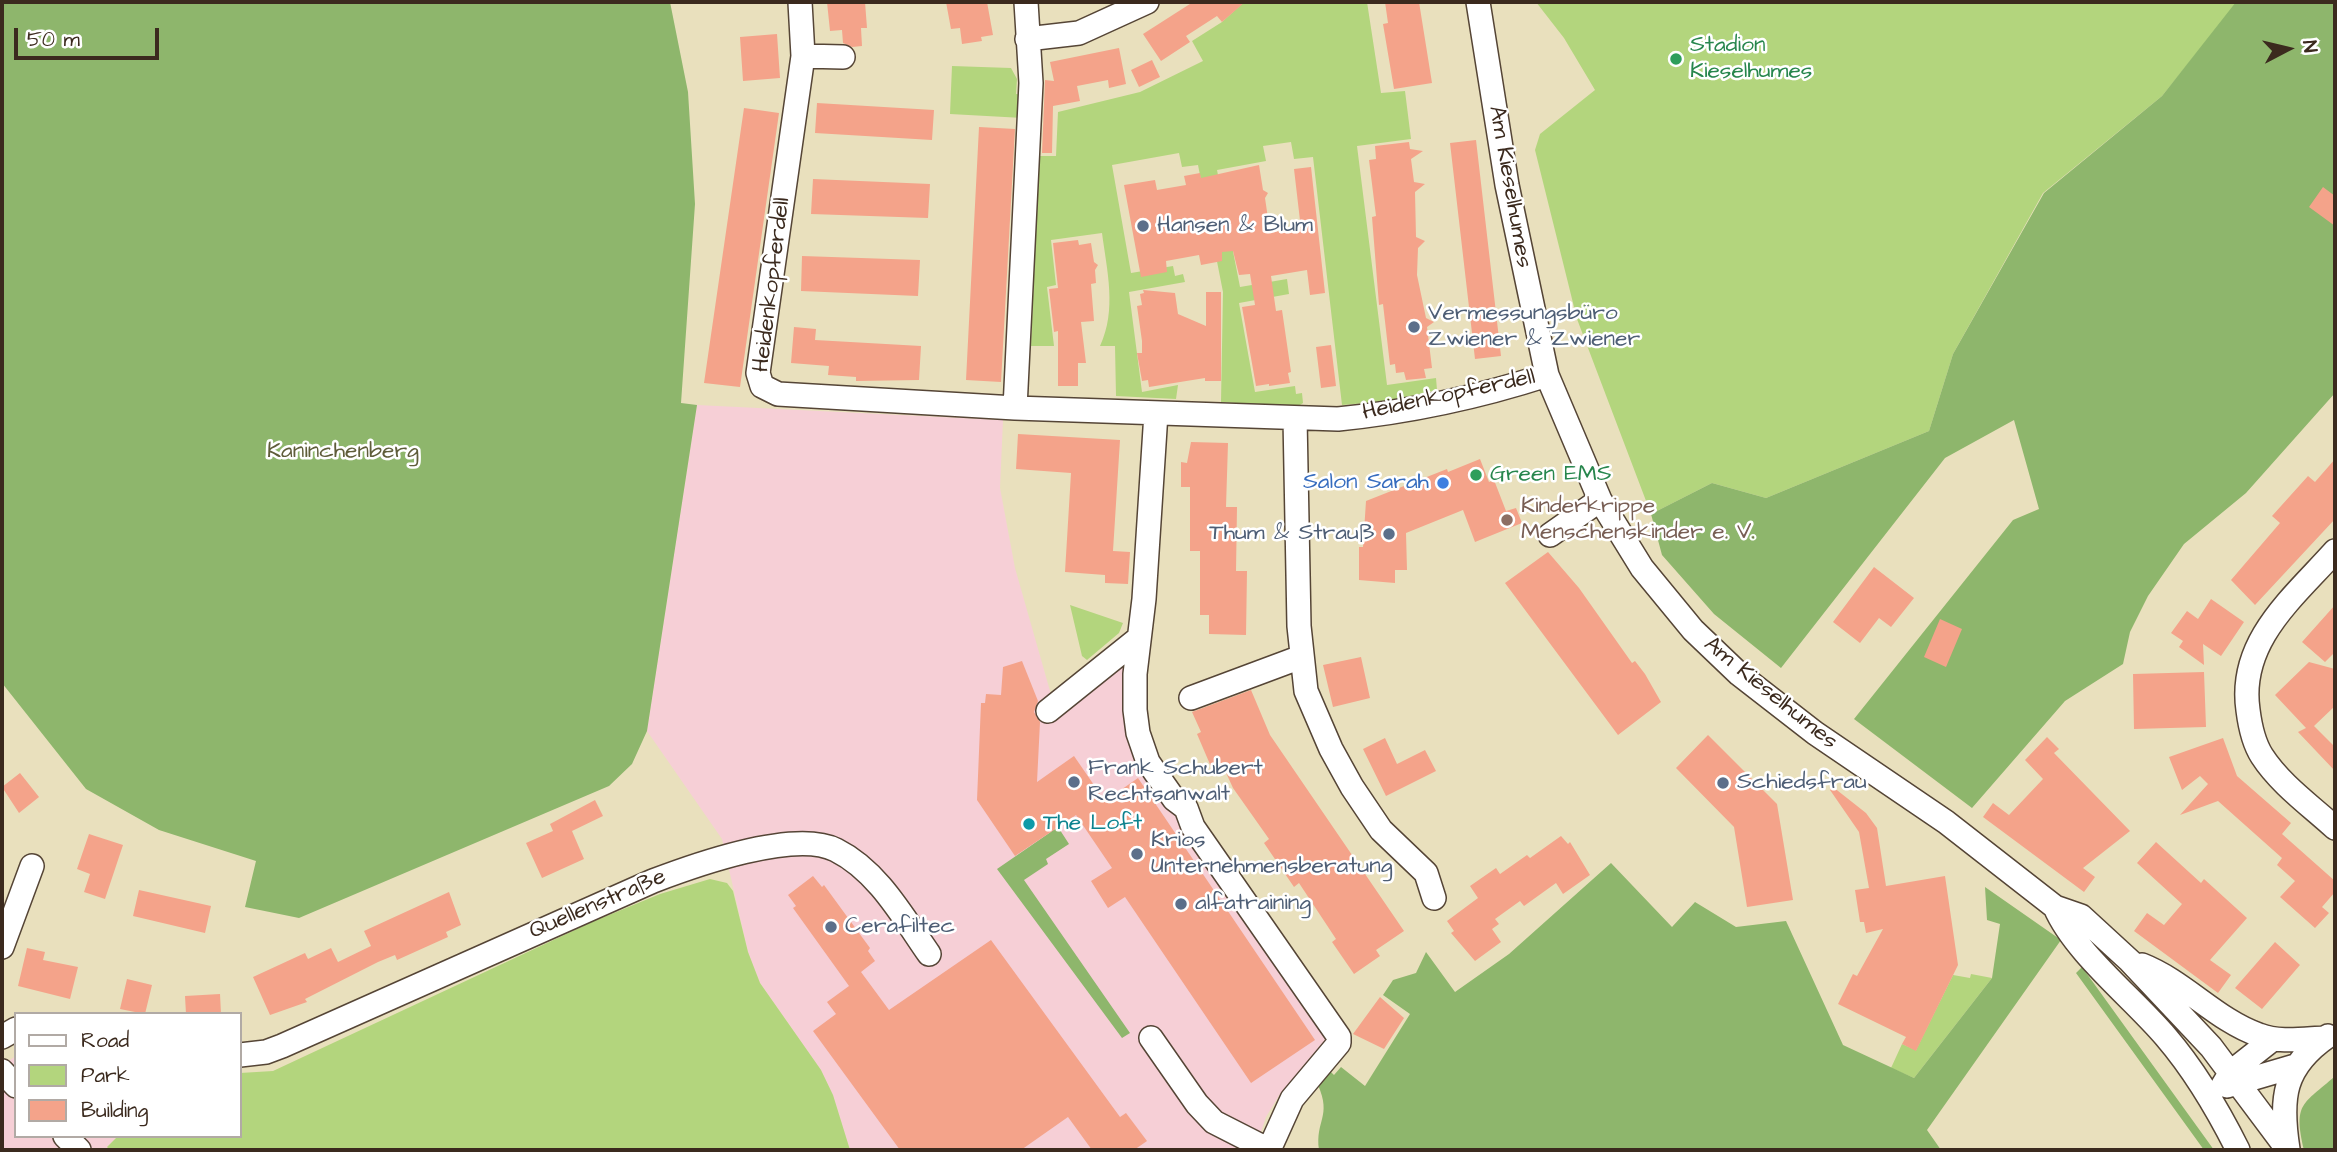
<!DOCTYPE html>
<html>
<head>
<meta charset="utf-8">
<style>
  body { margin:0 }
  #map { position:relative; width:2337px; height:1152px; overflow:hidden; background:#e9e0bd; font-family:"Architects Daughter",sans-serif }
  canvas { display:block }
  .frame { position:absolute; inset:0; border:4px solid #3b2a1e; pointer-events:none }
  .legend { position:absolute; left:14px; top:1012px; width:228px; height:126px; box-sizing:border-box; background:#fff; border:2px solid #b1aaa5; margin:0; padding:9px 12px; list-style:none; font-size:21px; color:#3b2a1e }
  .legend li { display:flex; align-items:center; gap:14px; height:35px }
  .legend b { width:35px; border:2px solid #b1aaa5 }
  .north { position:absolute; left:2253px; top:14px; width:70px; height:70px; -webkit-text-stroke:5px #fff; paint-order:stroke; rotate:83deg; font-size:19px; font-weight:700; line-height:28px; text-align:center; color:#3b2a1e }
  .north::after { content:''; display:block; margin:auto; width:24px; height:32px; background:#3b2a1e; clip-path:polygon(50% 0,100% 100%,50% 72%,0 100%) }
  .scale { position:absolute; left:14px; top:28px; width:145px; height:32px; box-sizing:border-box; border:4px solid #3b2a1e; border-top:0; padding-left:9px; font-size:21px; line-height:24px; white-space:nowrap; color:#3b2a1e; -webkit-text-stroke:5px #fff; paint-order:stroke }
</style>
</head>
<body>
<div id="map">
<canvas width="2337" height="1152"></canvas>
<div class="frame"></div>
<ul class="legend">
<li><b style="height:9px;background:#fff"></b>Road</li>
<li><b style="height:19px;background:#b3d57d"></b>Park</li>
<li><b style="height:19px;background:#f4a38a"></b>Building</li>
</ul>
<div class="north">N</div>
<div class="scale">50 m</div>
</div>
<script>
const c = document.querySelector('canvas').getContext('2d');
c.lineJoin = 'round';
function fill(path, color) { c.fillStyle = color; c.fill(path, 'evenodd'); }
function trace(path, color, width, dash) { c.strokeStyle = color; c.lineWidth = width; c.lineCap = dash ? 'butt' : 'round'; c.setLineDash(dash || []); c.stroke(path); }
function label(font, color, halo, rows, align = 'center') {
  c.font = font + ' "Architects Daughter",sans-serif'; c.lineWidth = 5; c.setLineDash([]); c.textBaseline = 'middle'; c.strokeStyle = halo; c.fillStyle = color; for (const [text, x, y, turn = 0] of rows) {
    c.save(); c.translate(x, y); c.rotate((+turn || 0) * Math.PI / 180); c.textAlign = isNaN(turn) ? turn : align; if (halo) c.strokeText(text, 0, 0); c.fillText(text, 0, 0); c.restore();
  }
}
fill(new Path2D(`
  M697,405L1003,420L1000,488L1015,568L1056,712L1128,661L1133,745L1188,833L1326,1039L1280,1094L1266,1117L1255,1150H850L833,1095L821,1070L760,983L748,952L722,839L647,731Z
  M16,1056V1136H118L107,1147L110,1150H2V1065Z`), '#f6cfd6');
fill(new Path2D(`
  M1244,2H1367L1381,93L1405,91L1411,139L1357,146L1387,385L1436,378L1437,390L1389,401L1342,405L1313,157L1294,159L1291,142L1263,146L1266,161L1217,170L1240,287L1287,279L1289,294L1239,303L1255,392L1295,386L1296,394L1302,393L1303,403L1297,407L1221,402L1223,292L1198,165L1182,167L1179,153L1112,165L1131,273L1173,266L1175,276L1183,274L1185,282L1129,292L1142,392L1178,385L1176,399L1116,396L1115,346H1100C1117,310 1107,271 1102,233L1051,240L1056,285L1047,287L1054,346H1031L1039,156H1056L1058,112L1140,92L1203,61L1192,41L1222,22Z
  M1536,2H2236L2237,3L2162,96L2043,193L1953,354L1929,431L1766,498L1712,483L1651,514L1577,319L1535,150L1540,134L1595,90L1564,38Z
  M952,66L1011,68L1017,79L1016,94L1025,95L1023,118L950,114Z
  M1070,605L1123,623L1119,633L1087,660L1082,656Z
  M710,879L727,883L733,891L748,952L760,983L821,1070L833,1095L850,1150H110L107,1147L118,1136H240V1073L273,1071L592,922L660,894Z
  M1971,974L1992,978L1914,1078L1891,1068L1902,1044L1916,1050L1953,975L1970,978Z`), '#b3d57d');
fill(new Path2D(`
  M2,2H670L688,92L695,204L681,403L697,405L647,731L632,764L609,786L299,918L245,907L256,861L159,830L86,789L2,683Z
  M2236,2H2335V393L2246,493L2184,544L2148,596L2130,632L2123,664L2065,701L1972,808L1854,719L2013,520L2039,509L2014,420L1945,458L1781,668L1714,614L1662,555L1651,514L1712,483L1766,498L1929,431L1953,354L2044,193L2162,96Z
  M1058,827L1069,844L1046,859L1048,864L1024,880L1130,1033L1122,1038L997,869Z
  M1611,863L1672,927L1695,902L1736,927L1786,921L1843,1045L1914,1078L1992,978L2000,924L1987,920L1985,887L2061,940L1927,1130L1941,1150H1319C1315,1120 1332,1117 1318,1085L1329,1070L1334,1075L1341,1067L1365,1086L1410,1014L1383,995L1393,980L1416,973L1426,952L1455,992L1509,954Z
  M2082,967L2214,1150H2204L2076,973Z
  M2335,1076V1150H2304C2293,1102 2303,1105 2335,1076Z`), '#8eb66c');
fill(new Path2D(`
  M827,2H865L867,28H861L862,46L852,47L843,43L842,30L830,31Z
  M946,2H987L993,35L981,37L982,41L962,44L960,28L951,29Z
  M1193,2H1245L1222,22L1217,16L1186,36L1190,42L1161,61L1143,34Z
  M1385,2H1419L1432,83L1394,89L1383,24L1388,23Z
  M777,34L780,78L743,81L740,37Z
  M1119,48L1126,84L1109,88L1108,80L1077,86L1080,101L1053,106L1052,153H1042L1045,80L1054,81L1050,62Z
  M1152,60L1160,77L1139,87L1131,70Z
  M817,103L934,110L932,140L815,133Z
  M744,108L779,113L740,387L704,383Z
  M979,127L1015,129L1001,382L966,380Z
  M1476,140L1501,356L1475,359L1450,143Z
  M1409,142L1410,149L1423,151L1411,159L1414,182L1425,184L1415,192L1416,237L1425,241L1418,248L1417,275L1426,318L1434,322L1427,327L1432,368L1424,369L1426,378L1406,380L1404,372L1396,373L1395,364L1390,365L1383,304L1379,305L1372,217L1376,216L1369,160L1376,159L1375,146Z
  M1259,165L1263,190L1268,193L1265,198L1270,232L1301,229L1294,169L1311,167L1325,293L1310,295L1307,270L1271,276L1276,311L1282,310L1291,372L1288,373L1290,383L1269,386V384L1256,386L1242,307L1255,305L1250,274L1239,275L1233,251L1222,252V261L1201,265L1199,255L1166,261L1167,272L1141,277L1124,185L1155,180L1157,190L1186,185L1184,176L1200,173L1201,178Z
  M813,179L930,184L928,218L811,214Z
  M2323,187L2335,196V226L2309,207Z
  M1078,240L1079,245L1091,243L1094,262L1098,265L1095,270L1096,283L1091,284L1094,321L1081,322L1086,363H1078V386H1058V331L1054,332L1049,289L1058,288L1053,243Z
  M802,256L920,260L918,296L801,291Z
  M1143,290L1175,293L1178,314L1206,326V292H1221V381H1205V378L1149,387L1148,380L1142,381L1137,353H1142V341L1137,306L1142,305L1140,294L1144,293Z
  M794,327L816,329L815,340L921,346L919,380L856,381V377L828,375L829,366L791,363Z
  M1331,345L1336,386L1321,388L1316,347Z
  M1018,434L1120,440L1113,551L1130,552L1128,584L1105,583V575L1065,572L1071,473L1016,469Z
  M1191,442L1228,443L1226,507H1237L1236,571H1247L1246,635L1209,634V615H1200V551H1190V487H1181V462L1187,463Z
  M1480,459L1489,482L1494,480L1506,511L1516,508L1522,523L1475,542L1463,510L1406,533L1407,570H1395V583L1359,580V547H1363L1366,501L1447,469L1448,472Z
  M2335,459V519L2255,605L2231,580L2280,523L2272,516L2308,476L2315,482Z
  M1548,552L1579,588L1632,663L1635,661L1645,674L1661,702L1618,735L1505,583Z
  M1874,567L1914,598L1891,627L1879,618L1860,643L1833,622Z
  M2211,599L2244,622L2221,656L2203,644L2204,665L2179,647L2183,641L2171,633L2187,611L2198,619Z
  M2335,605V652L2325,662L2302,642Z
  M1940,619L1962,629L1946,667L1924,657Z
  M1361,657L1370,698L1333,707L1323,665Z
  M1022,661L1038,701L1034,712L1040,722L1037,782L1074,756L1105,801L1138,778L1315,1040L1251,1083L1125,897L1108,908L1091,881L1112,868L1076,815L1015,856L977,800L981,703H985L986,694L1001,695L1003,667Z
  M2309,662L2335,669V706L2314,726L2335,747V771L2298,732L2306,728L2275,695Z
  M2204,672L2206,727L2134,729L2133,674Z
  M1251,690L1270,735L1404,931L1376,950L1380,956L1354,974L1332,942L1336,939L1299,883L1294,887L1264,843L1269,839L1233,788L1222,764L1212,769L1197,734L1201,732L1192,712Z
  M1708,735L1777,804L1793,900L1747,907L1734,827L1676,768Z
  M2047,737L2059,749L2054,753L2130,831L2083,868L2095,877L2084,892L1983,817L1993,803L2009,815L2043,779L2025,760Z
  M1385,738L1397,764L1425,750L1436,771L1386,796L1363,749Z
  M2223,738L2237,776L2291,823L2282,834L2335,881V892L2322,907L2329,913L2315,928L2280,897L2295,881L2277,865L2282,858L2218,801L2180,815L2208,784L2200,776L2182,790L2169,757Z
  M20,773L39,797L19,813L2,787Z
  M1833,787L1866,813L1877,828L1886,886L1945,876L1958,965L1916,1051L1902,1044L1906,1037L1838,1004L1853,974L1857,976L1883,929L1866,933L1864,922H1860L1855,890L1869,888L1859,832L1830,790Z
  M595,800L603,816L572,831L584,859L542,878L526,843L553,831L550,824Z
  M89,834L123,845L105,899L84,892L90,874L77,869Z
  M1561,836L1568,844L1570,842L1590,875L1563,894L1556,883L1524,906L1520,901L1495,919L1499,924L1492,929L1501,942L1475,961L1451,933L1454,931L1447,921L1478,898L1470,886L1496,868L1500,874L1527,855L1530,858Z
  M2156,842L2201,883L2204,879L2247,918L2210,960L2231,975L2218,993L2134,931L2147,913L2164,925L2182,904L2137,863Z
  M813,876L822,887L824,885L870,948L868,951L875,961L861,972L889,1010L991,940L1120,1117L1126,1113L1147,1141L1134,1150H1092L1068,1117L1021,1150H900L813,1031L836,1014L827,1002L849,986L793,908L796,906L788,895Z
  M139,890L211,906L205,933L133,916Z
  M449,892L461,925L446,932L448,937L397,960L395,955L378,962L305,999L307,1002L270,1015L253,977L305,953L308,959L331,948L338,962L371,946L364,931Z
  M2275,942L2300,965L2262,1009L2235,988Z
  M27,948L45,952L43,960L78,967L70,999L18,986Z
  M127,979L152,985L145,1014L120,1009Z
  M220,994L221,1014H186L185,996Z
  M1380,997L1404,1018L1384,1049L1353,1034Z`), '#f4a38a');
const minor = new Path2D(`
  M800,2L803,56L758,373L762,386L778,394L1015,408L1338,419C1409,412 1479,397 1547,375
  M1478,2L1507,185L1547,375L1600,500L1642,568L1693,630L1739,674L1815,733L1946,822L2055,907L2081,916L2130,961L2211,1047L2288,1150
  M1027,39L1079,33L1147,2
  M803,56L843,57
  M1015,408L1031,83L1026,2
  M1156,413L1144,599L1135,674V710L1138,733L1148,762L1174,799L1186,808L1193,827L1339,1037V1043L1292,1099L1269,1150
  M1295,418L1299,626L1306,691L1331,749L1352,787L1381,830L1426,873L1434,898
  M1550,535L1600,500
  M2335,551C2294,597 2238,641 2248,710C2250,726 2253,742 2262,756C2280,784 2311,806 2335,828
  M1191,698L1301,657
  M1048,711L1139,638
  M2055,907C2074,952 2133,998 2166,1037C2196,1072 2218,1110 2238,1150
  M2,947L32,866
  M2142,965C2185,982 2216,1020 2259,1035C2279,1043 2303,1039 2324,1038
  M2,1037L16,1029
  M1151,1038L1197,1104L1214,1122L1269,1150
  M240,1055L266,1052L282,1046L653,881C695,865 795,829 836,850C878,871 903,917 929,954
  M2,1071L16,1086
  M2223,1085L2231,1072L2273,1039
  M2227,1086L2295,1066
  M65,1136L79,1150
  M2288,1149C2280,1098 2283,1067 2328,1036`);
trace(minor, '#554536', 26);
trace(minor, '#fff', 23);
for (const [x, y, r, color] of [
  [1676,59,7,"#2e9e5b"],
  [1143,226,7,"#5c6f8a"],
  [1414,327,7,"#5c6f8a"],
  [1476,475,7,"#2e9e5b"],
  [1443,483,7,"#3f7fe0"],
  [1507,520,7,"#8d6e63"],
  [1389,534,7,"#5c6f8a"],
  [1074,782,7,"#5c6f8a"],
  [1723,783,7,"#5c6f8a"],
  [1029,824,7,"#0f9aa8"],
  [1137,854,7,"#5c6f8a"],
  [1181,904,7,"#5c6f8a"],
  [831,927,7,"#5c6f8a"]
]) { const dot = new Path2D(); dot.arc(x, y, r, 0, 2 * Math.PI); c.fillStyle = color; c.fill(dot); trace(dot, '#fff', 2.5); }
label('23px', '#27864d', '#fff', [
  ["Stadion",1690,46],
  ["Kieselhumes",1690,72],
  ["Green EMS",1490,475]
], 'left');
label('23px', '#3b2a1e', '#fff', [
  ["Am Kieselhumes",1509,187,80],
  ["Heidenkopferdell",773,285,-83],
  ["Heidenkopferdell",1449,396,-12],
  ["Am Kieselhumes",1770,694,39],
  ["Quellenstraße",598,905,-23]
]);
label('23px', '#4e5e75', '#fff', [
  ["Hansen & Blum",1157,226],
  ["Vermessungsbüro",1428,314],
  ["Zwiener & Zwiener",1428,340],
  ["Thum & Strauß",1375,534,"right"],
  ["Frank Schubert",1088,769],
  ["Rechtsanwalt",1088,795],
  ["Schiedsfrau",1737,783],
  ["Krios",1151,841],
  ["Unternehmensberatung",1151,867],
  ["alfatraining",1195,904],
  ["Cerafiltec",845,927]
], 'left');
label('23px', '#5f5d3a', '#fff', [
  ["Kaninchenberg",343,452]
]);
label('23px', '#366cbe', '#fff', [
  ["Salon Sarah",1429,483]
], 'right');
label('23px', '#785e54', '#fff', [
  ["Kinderkrippe",1521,507],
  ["Menschenskinder e. V.",1521,533]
], 'left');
label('23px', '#0d838f', '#fff', [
  ["The Loft",1043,824]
], 'left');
</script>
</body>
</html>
